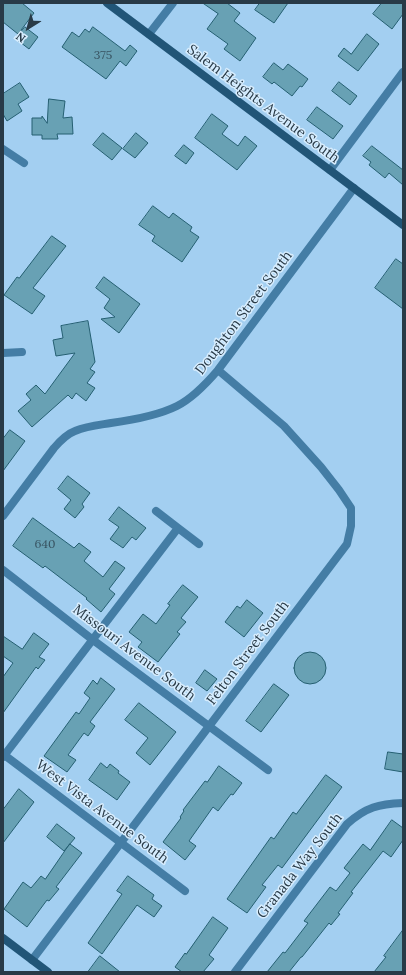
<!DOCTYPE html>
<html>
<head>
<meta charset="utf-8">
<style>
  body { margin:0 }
  #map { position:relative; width:406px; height:975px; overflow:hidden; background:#a3cff1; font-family:Lora,serif }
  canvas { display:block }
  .frame { position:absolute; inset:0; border:4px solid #283a47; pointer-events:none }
  .north { position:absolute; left:8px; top:8px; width:40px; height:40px; -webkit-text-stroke:3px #d7edfe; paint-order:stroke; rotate:217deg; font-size:11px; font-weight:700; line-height:16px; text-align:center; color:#283a47 }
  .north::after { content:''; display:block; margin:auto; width:14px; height:18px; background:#283a47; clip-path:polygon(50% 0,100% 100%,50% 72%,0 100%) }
</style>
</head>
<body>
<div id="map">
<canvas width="406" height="975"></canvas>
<div class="frame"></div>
<div class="north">N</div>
</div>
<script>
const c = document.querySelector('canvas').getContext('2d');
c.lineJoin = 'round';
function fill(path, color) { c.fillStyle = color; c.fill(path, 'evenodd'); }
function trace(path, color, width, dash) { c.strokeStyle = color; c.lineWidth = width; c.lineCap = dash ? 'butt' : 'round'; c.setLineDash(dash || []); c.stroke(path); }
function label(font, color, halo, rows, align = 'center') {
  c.font = font + ' Lora,serif'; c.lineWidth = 3; c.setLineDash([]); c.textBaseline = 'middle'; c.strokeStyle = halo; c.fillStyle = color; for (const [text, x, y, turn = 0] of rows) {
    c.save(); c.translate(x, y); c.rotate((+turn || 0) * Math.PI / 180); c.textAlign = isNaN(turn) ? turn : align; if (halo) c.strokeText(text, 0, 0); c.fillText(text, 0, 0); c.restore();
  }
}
const building = new Path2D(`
  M3,3H22L34,13L18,34L3,22Z
  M203,3H227L240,13L234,21L256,38L240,61L224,49L228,44L207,29L218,14Z
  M260,3H288L274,23L255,10Z
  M382,3H403V14L392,29L373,14Z
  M25,27L38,37L29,49L16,39Z
  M93,27L125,51L130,45L137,51L126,66L120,61L106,79L62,47L72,32L79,37L85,29L89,32Z
  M367,34L379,44L358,71L338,56L344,48L351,54Z
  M274,63L283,70L288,64L308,79L302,87L300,86L292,96L274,82L272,84L263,77Z
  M339,82L357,96L350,105L332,91Z
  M20,83L29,97L18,104L22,111L7,121L3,114V94Z
  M49,99L65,101L63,118L72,117L73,134H57L58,139H42V135H32V118H42V116L47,123Z
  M317,107L343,126L333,139L307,120Z
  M212,114L228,126L222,134L238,146L245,136L257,146L237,170L195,138Z
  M103,133L122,148L112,160L93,145Z
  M136,133L148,143L135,158L123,149Z
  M184,145L194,153L186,164L175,156Z
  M372,146L403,170V185L389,173L385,178L369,165L371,162L363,156Z
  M153,206L169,218L173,213L192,227L190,231L199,237L182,262L152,241L155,236L139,225Z
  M52,236L66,246L33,288L45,296L32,314L4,295L17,277L19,278Z
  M396,259L403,264V309L375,288Z
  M104,277L140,304L119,333L101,319L115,317L104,308L110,299L96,288Z
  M88,321L95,362L90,369L95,372L87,383L95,388L86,401L76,393L72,399L68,395L32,427L18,411L31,400L26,394L36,385L45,394L75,353L56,356L53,340L63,338L61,326Z
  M10,430L25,441L3,471V439Z
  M68,476L90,493L82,504L84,507L75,518L64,509L71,500L58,489Z
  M119,507L146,528L136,540L132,537L123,548L110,539L119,527L109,520Z
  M33,518L74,548L79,543L91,552L84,561L103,577L115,561L125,568L109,589L115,594L101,612L86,599L87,598L45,566L43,568L13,546Z
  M183,585L198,597L181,618L186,622L177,632L180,634L158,662L138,647L142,642L129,632L143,614L156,624L170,605L168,604Z
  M247,600L263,613L244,637L225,622L237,606L240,608Z
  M34,633L49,644L39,657L45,660L38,669L36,667L3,713V677L13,663L3,656V636L22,649Z
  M294 668a16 16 0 1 1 32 0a16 16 0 1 1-32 0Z
  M205,670L217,679L207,691L196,683Z
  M101,678L115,689L90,722L95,726L88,736L84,733L68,755L76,760L67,772L44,756L76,712L79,714L90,698L84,693L93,680L97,684Z
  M274,684L289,695L261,732L246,721Z
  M139,703L176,732L150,765L136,753L148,738L125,720Z
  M388,752L403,754V772L385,769Z
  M101,763L107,768L110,764L119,771L118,773L130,782L117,800L89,780Z
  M219,766L242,783L233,795L231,794L218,811L213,807L189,841L196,846L185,860L163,842L181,818L180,817L184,811L183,810L205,781L207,782Z
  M326,775L342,787L282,868L278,865L262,885L266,887L247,913L227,899L271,837L274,839L293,812L296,814Z
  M19,789L34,802L3,843V810Z
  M392,820L403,828V840L391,857L383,851L351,892L353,893L338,913L340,914L331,925L329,923L302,957H301L289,972H267L283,952L285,953L308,923L304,921L330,887L336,891L350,873L344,868L363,844L370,850Z
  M57,824L75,838L64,851L47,837Z
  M70,844L82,853L56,887L59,889L49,901L47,900L27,927L4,909L23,882L31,888L41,876L45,879Z
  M128,876L154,895L152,899L162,906L154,917L137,905L102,954L88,943L122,894L117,891Z
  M213,917L228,928L209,955L214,959L203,972H182L175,967L185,953L186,954Z
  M403,930V972H374L386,957L384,956Z
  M100,956L120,972H88Z`);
fill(building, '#68a1b4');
trace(building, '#255f71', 1);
trace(new Path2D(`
  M149,34L173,3
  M3,149L24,163
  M330,170L403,72
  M3,353L22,352
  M3,516L54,448C60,441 67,434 75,431C87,426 99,425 111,423C133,420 157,416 177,406C193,398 206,384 218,370L354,188
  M178,528L199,544
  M3,570L93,640L268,770
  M3,754L185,891
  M3,757L178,528L156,511
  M32,960L347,544L351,526V508L339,490L321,467L284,426L218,370
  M235,972L347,824C366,807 379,804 403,803`), '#447da5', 8);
trace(new Path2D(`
  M107,3L403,225
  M3,938L48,972`), '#215577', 8);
label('12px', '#385462', null, [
  ["375",103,56],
  ["640",45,545]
]);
label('14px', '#283a47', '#d7edfe', [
  ["Salem Heights Avenue South",263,104,37],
  ["Doughton Street South",244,313,-53],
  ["Missouri Avenue South",134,653,37],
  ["Felton Street South",248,653,-53],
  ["West Vista Avenue South",102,812,37],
  ["Granada Way South",300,866,-52]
]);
</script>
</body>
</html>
